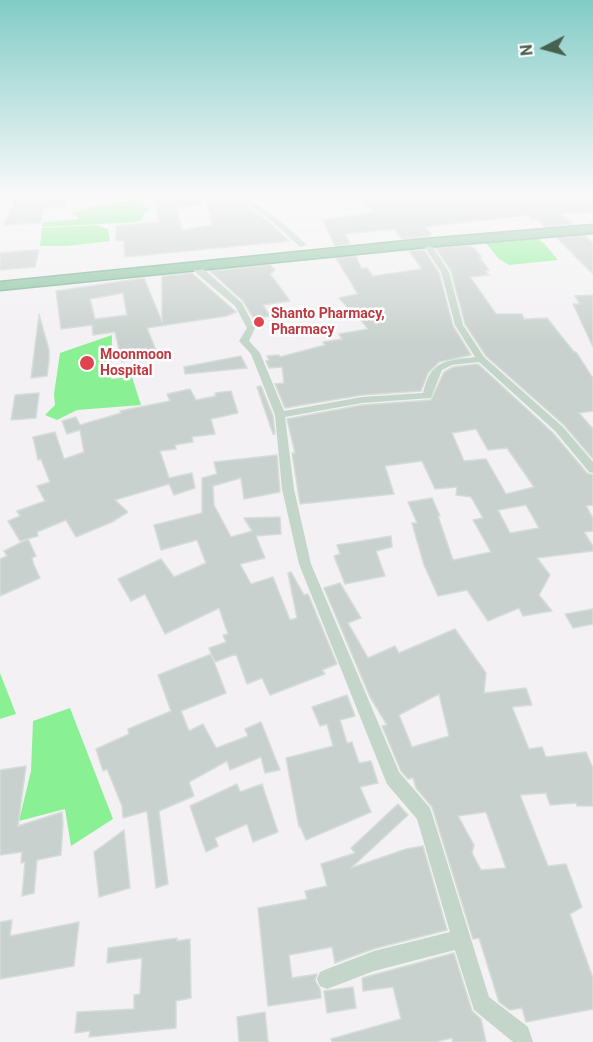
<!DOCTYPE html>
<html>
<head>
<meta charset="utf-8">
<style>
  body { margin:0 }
  #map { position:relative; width:593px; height:1042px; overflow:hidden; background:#f3f1f3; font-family:Roboto,sans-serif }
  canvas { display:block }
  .north { position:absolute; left:515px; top:18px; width:60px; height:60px; -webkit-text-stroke:4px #fff; paint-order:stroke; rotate:264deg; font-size:16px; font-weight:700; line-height:24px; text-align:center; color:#476050 }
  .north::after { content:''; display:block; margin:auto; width:21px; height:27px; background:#476050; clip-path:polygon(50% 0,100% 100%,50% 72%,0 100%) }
</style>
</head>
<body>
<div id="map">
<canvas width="593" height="1042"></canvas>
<div class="north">N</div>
</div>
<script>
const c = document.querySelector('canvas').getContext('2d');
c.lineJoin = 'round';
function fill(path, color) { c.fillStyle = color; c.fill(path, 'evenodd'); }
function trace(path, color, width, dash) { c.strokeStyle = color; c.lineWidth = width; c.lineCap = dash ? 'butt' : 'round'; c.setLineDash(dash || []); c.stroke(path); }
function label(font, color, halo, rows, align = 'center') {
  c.font = font + ' Roboto,sans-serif'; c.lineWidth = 5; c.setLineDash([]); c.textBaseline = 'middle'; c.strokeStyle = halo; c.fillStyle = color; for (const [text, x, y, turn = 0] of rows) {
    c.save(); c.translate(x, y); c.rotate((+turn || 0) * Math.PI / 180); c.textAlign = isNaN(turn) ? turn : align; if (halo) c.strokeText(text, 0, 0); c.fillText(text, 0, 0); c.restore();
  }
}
fill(new Path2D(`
  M142,199L145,207L150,208L143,215V219L137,222L42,227L43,222L78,219L77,216L71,214C75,210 132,199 142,199Z
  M96,225L108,229L110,241L67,246H40L42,228Z
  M536,238L544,243L558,260L509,265L498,258L486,243Z
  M112,335L111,379L132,377L141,405L77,410L57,420L45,415L55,405L54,394L60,353Z
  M0,673L16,714L0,719Z
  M70,708L113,819L71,846L65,809L19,821L31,771L33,721Z`), '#89f193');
const building = new Path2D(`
  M12,197H67L64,207L43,208L41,223L3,225L14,205Z
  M200,197V205L176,207L182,230L212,225L206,197H232L267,220L289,241L125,257L124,240L116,241V226L159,222L154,198Z
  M359,197H426L429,200L458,197H574L578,199L593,197V212L560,214L573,224L545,227L537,219L532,220L527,215L424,227L431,233L430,236L402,239L394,229L345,234L350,244L335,246L323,220L374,212Z
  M585,236L593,243V274L557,238Z
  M471,246L482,257H479L489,270L485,271L489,275L470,277L496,314H522L524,319L547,318L574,352H576L593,378V411L579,413L593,429V459L564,425L486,356L465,324L451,271L436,248Z
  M32,250H39L35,267L0,270V253Z
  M424,250L439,273L453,326L471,355L439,362L428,373L421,391L362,395L285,408L275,384L284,383L282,367L269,368L266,361L269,360L267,356L279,355L280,357L325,345L323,342L342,339L339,334L368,329L352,309H349L339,298L358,294L336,258L356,256L361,268H367L373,276L422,269L409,251Z
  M270,265L275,270L270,274L290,301L263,305L270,316L254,319L243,301L210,271Z
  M192,273L236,312L226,316L147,328L159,358L139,362L138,359L122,362L115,332L93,335L92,325L61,329L56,291L144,278L162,322V276ZM123,293L127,315L95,319L90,299Z
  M593,295V347L573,304H580L575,296Z
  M39,314L49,350V361L47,376L31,378Z
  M241,356L247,368L185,374L184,367Z
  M478,364L553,433L587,473L593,475V505L586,506L593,518V531L584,532L593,546V551L537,558L550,575L539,595L552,611L523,616L519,608L488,621L467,590L438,596L424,565L412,523H417L408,502L432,498L440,516H438L453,560L491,552L473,520L483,518L471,497L456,495L457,487L435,489L422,461L385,466L394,494L300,504L292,453H295L287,419L362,405L431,400L444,372L453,367ZM476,429L488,450L507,448L534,487L506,494L486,459L464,461L452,433ZM526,505L539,528L510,533L498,510Z
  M261,386L273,416L275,434H273L257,387Z
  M190,389L196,400L216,396L215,393L231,391L238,413L211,419L215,434L192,437L193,442L175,445L176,449L160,451L169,478L192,473L195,488L174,495L169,484L115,500L128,512L112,522L76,537L66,520L37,532L38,536L20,541L8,521L20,516L17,511L45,501L37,486L50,482L41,459L38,460L33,437L55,432L64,459L84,452L80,430L67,434L62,421L76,417L80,425L121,413L120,411L170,401L167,394Z
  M39,393L36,418L11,420L15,395Z
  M277,455L280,492L244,499L241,478L213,486L214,505L231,537L252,531L244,518L280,517L281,534L256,536L265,558L240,564L251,584L273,577L290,620L297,618L288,573L291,572L304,595L308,594L337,664L322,670L325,674L270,695L262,678L247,684L236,654L215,662L209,648L226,642L223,635L228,634L219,608L165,634L145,594L131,601L118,579L161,559L174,577L206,563L197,540L161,550L154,525L202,513V478L217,474L214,462Z
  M391,536L392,547L376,551L385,576L345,584L334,556L340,554L337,545Z
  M28,539L36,556L32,558L34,565L40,578L0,596V559L7,556L4,551Z
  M340,583L361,618L348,623L368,658L395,646L399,653L455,629L486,673L484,693L526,688L532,705L512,707L529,749L542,747L546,757L586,752L593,768V806H577L576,803L550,805L546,793L520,795L548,866L566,864L582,907L570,914L593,978V1009L526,1022L522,1008L510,1010L499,1002L479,938L473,939L432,807L416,788L413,778L408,779L401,771L382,726L387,725L370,697L324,588ZM439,694L449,736L412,747L399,715ZM486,812L506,868L481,870L472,853L474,845L458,816Z
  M593,609V624L573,628L565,614Z
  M211,654L226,693L181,711L189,731L203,724L216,748L248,736L245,729L261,722L280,770L265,773L261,757L230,770L227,761L189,782L194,796L159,811L168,884L156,888L147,811L123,818L122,806L107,769L103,771L96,749L129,734L128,729L171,711L158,675Z
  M347,695L355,716L340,720L347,743L352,742L359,763L371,761L378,783L360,787L371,812L306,840L300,826L299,827L286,758L333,746L327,724L320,726L312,707Z
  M26,766L18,826L62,812L63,823L61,855L37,860L34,893L22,896L25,862L21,863L22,852L0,855V770Z
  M237,784L240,792L262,784L278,832L253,842L247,824L215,838L218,846L206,852L190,806Z
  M398,804L408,815L351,868L406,849L423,846L447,930L373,949L335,963L332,947L289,955L292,978L317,974L315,980L320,989L321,998L268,1006L258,908L307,899L305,891L327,886L321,864L355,853L351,848Z
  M124,830L130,888L99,897L94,852Z
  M12,920L10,936L79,922L74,966L0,979V922Z
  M177,938V941L190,939L191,998L176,1001V1028L89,1037L90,1031L75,1033L77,1012L134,1009V995L140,994L142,958L107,963L108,948Z
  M454,953L472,1011L481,1019L486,1042H453L452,1038L435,1042H332L331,1039L401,1019L393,987L363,991L362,978Z
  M353,987L356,1008L327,1013L324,991Z
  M265,1012L268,1042H239L237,1017Z`);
fill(building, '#c8d1cd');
trace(building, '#d5ddd9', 1.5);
const highway = new Path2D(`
  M593,225V233L426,247L0,290V282L426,239Z`);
trace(highway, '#71ae8a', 3);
fill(new Path2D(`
  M234,197C255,197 292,230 307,245L300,247L268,218Z
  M423,241H429L449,272L463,325L484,357L563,427L593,462V473L589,472L555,431L479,362L452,365L442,370L431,398L362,403L285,417L294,489L311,564L399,772L430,808L432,814L489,997L528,1027L533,1042H513L474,1010L455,950L374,971L327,989L320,986L317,979L320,972L327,969L374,951L450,932L417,819L387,784L299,564L282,489L275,415L251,354L239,341L247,328L235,306L189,267L196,265L206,271L242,303L255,328L249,341L260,353L284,411L362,397L423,393C431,360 444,361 475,357L455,325L441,272L422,243Z`), '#c4d6ca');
fill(highway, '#86c29e');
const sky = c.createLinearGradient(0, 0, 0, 343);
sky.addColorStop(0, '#82ccc6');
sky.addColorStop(0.57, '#faf9fa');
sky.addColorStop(1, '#faf9fa00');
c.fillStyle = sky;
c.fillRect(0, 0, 593, 343);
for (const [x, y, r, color] of [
  [259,322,6,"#e0444e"],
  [87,363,8,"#e0444e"]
]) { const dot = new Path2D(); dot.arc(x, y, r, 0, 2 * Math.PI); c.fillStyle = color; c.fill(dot); trace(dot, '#fff', 2); }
label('bold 14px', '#be3a42', '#fff', [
  ["Shanto Pharmacy,",271,314],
  ["Pharmacy",271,330],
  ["Moonmoon",100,355],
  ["Hospital",100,371]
], 'left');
</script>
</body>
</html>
